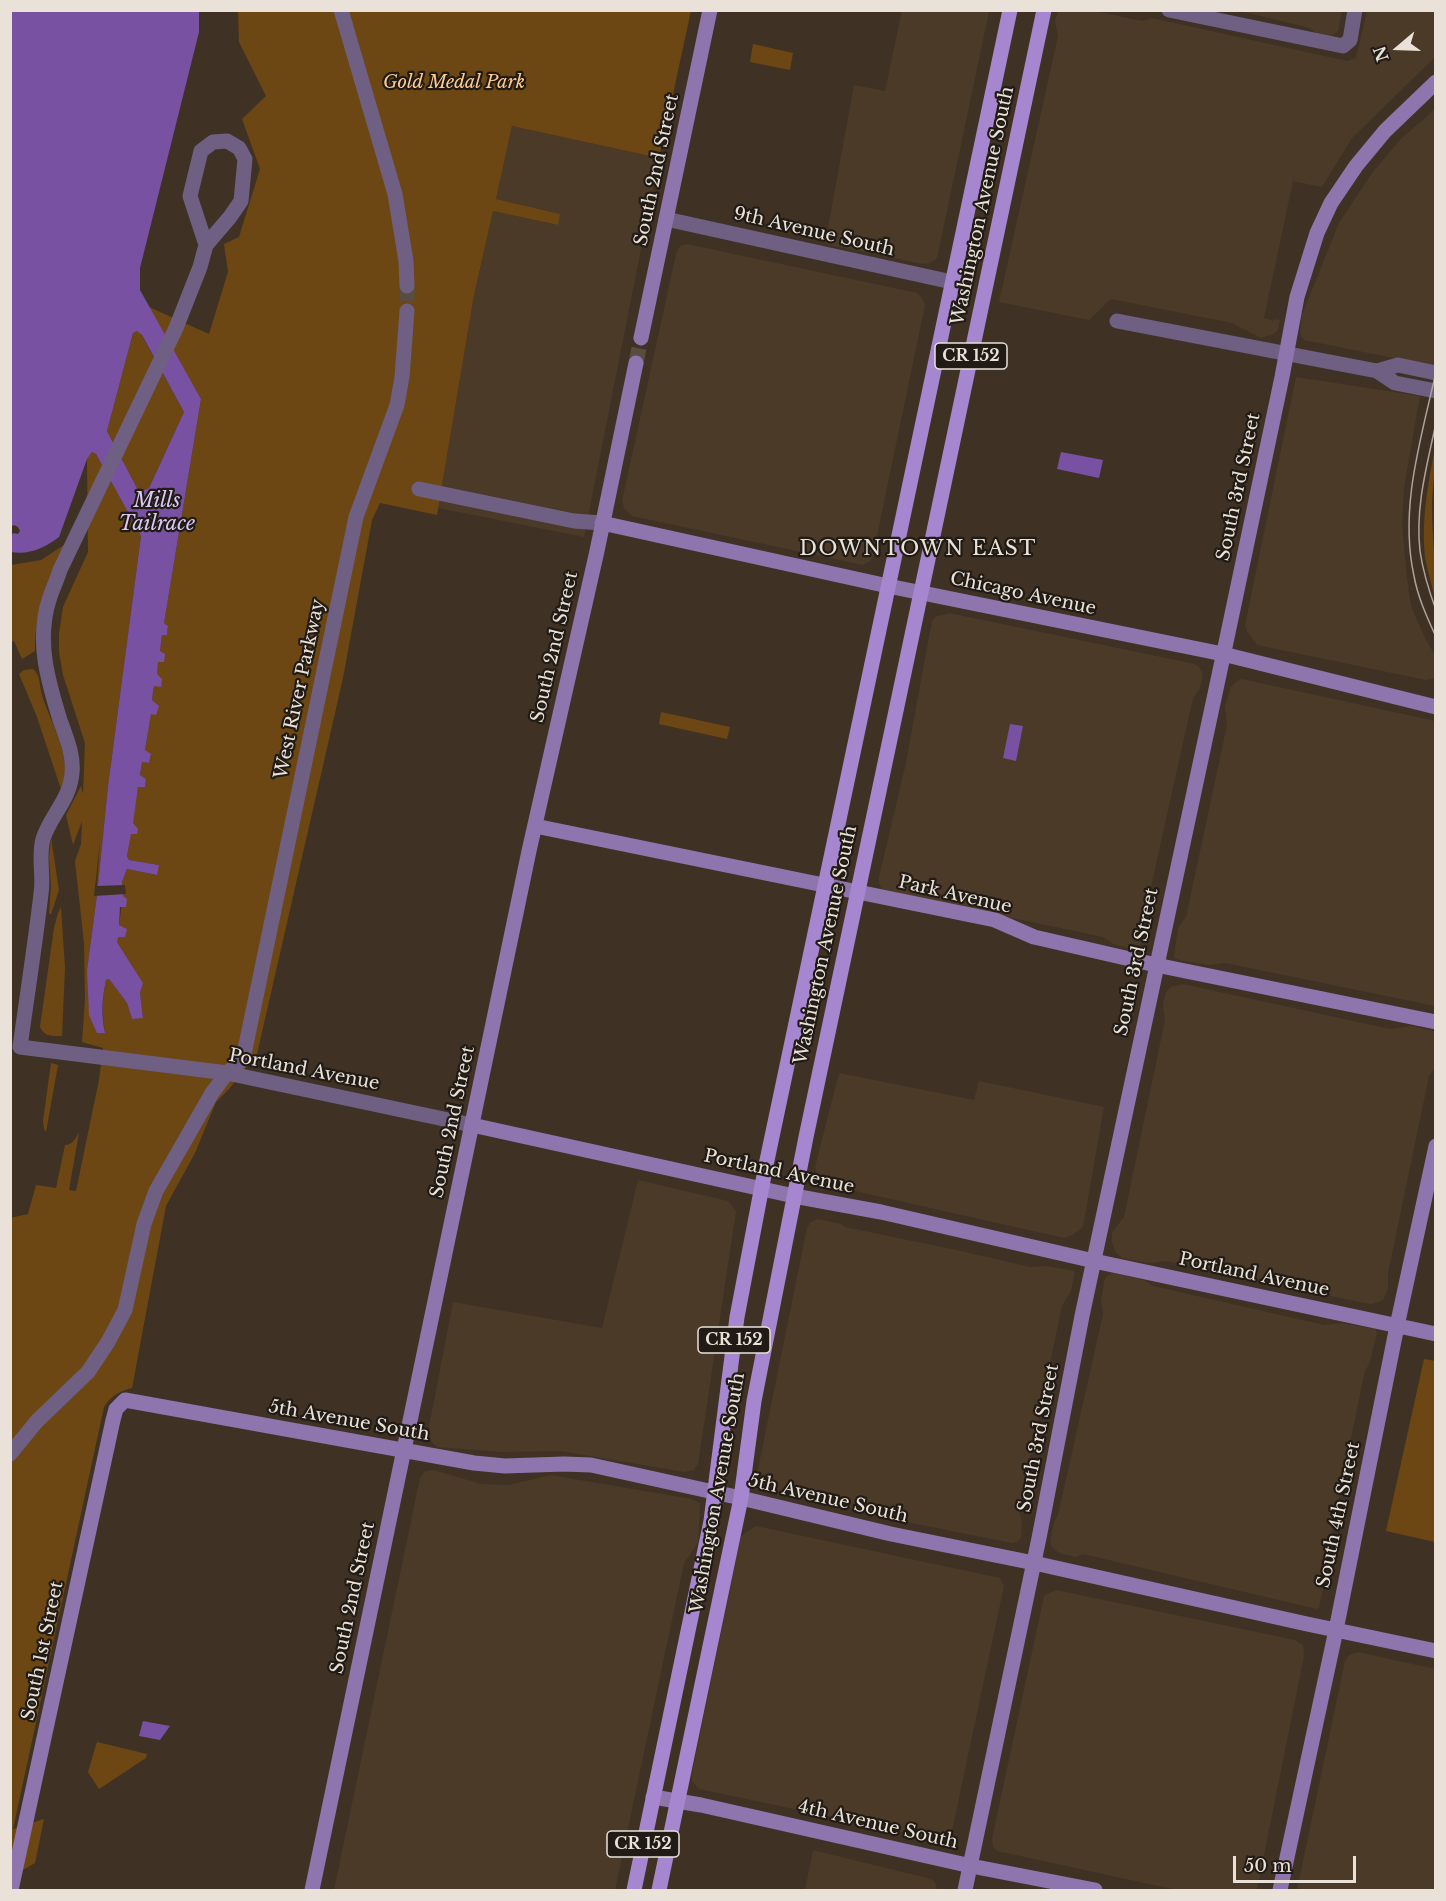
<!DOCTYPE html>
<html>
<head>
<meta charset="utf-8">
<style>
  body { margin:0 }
  #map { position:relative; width:1446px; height:1901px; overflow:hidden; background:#3f3225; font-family:"Libre Baskerville",serif }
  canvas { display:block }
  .frame { position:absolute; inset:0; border:12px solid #eae2d9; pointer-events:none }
  .north { position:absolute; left:1368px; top:18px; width:60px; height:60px; -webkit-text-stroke:4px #211b15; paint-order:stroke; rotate:251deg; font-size:16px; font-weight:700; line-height:24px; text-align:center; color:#eae2d9 }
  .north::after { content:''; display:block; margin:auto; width:21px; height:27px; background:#eae2d9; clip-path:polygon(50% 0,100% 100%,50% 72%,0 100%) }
  .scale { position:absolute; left:1233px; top:1856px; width:123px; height:27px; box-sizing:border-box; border:3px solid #eae2d9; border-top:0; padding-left:8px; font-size:18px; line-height:21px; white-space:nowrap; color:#eae2d9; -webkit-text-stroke:4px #211b15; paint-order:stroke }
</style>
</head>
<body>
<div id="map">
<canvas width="1446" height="1901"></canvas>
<div class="frame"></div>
<div class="north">N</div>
<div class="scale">50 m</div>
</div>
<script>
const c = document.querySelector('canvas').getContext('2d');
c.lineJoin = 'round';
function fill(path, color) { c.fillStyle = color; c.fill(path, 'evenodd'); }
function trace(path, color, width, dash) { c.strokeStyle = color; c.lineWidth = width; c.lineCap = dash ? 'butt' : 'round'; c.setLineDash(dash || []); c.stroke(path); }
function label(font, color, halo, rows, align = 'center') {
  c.font = font + ' "Libre Baskerville",serif'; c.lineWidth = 4.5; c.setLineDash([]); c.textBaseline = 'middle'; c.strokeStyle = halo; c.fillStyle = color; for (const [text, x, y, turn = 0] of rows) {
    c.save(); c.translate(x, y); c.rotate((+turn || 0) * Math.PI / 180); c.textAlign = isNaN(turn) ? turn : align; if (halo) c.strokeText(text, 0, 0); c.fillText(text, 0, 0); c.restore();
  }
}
fill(new Path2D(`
  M902,10H989V12L937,258L930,263L922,264L825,244L854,85L885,91Z
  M1058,11H1094L1142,21L1152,18L1347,61L1356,58L1367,11H1435V57L1352,138L1322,187L1293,181L1264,318L1273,321L1274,319L1280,320L1278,330L1273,334L1261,338L1232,323L1111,299L1089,320L999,302L1058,36L1055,21Z
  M1240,11H1342L1338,31L1330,38L1318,35L1310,28Z
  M1435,109L1436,352L1433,366L1304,340L1300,334L1302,315L1339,223L1372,173L1400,140Z
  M512,126L659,158L584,537L438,508L474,295L493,211L557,225L560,214L496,199Z
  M687,244L917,293L922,298L925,305L873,555L870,561L863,565L632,516L625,510L622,501L676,254L680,246Z
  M1296,377L1420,396L1404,488L1402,526L1407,578L1411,606L1426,640L1435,655V678L1426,680L1257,645L1247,631L1245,625Z
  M949,613L1195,664L1199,667L1202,672V680L1199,690L1193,698L1148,900L1151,921L1149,935L1139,946L1133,949L1115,945L1103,937L889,892L882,889L879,883V877L905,767L932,621L935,617Z
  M1242,679L1435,721V1006L1225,963L1208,965L1179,960L1174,958L1178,928L1186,917L1227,725L1225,706L1231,687L1237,681Z
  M1183,984L1390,1029L1412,1026L1433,1031L1435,1035V1068L1429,1076L1388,1273V1288L1383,1300L1372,1304L1364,1303L1166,1261L1149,1263L1122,1258L1116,1252L1112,1243V1232L1124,1217L1165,1020L1163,1004L1166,992L1171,987Z
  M839,1073L974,1100L979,1081L1104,1107L1083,1227L1074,1234L1064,1238L824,1184L817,1176L815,1167Z
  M638,1180L728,1201L736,1211L698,1464L694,1470L684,1472L561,1451L502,1452L437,1447L430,1440L428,1432L453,1302L602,1328Z
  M817,1219L841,1224L845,1227L961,1251L1030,1267L1046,1266L1075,1271L1071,1291L1062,1306L1019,1510L1022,1525L1021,1538L1017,1542L1012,1543L901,1521L766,1488L760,1481L757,1474L807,1228L810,1223Z
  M1113,1273L1143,1280L1153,1286L1324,1325L1341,1323L1375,1329L1377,1333L1369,1365L1365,1370L1324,1570L1325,1580L1319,1608L1317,1609L1083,1554L1075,1557L1059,1553L1052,1547L1050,1542L1054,1522L1058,1515L1103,1314L1101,1301L1104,1282L1106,1277Z
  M434,1470L481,1484L509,1485L550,1475L692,1499L700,1503L698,1543L684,1563L615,1890H334L420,1478L425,1471Z
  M756,1526L1000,1578L1004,1586L952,1831L947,1837L941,1840L699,1789L692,1781V1773L741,1536Z
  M1056,1590L1295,1640L1303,1645L1304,1656L1257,1890H1177L997,1851L993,1846L992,1839L1044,1596Z
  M1358,1652L1435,1669V1890H1297L1345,1661L1349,1655Z
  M813,1850L931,1879L935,1882L937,1890H805Z`), '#4b3a27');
fill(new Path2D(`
  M238,11H691L659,158L512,126L496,199L560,214L558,225L493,211L474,295L437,515L380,503L372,520L343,678L257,1054L229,1089L216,1102L195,1153L166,1206L132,1388C119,1391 111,1396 104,1407L13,1829L44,1819L35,1863L11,1877L10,1218L28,1214L36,1185L56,1188L65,1145C73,1145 76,1138 79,1132L69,1190L76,1191L99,1080L103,1048L82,1042L85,1000L84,943L75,861L81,844L82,821L73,845L66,815L81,786L83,794L85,743L63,675L59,652V634L63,607L88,552L87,459L92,452L96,454L141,536L108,786L97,895L87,970L105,1033C102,1013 102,1000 106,980L109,979L127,1003L132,1019L143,1017L140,993L143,983L117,942V937L126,929L119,925L123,896L122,882L127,869L156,875L159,865L129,860L127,856L138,786H145L146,779L140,776L142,762L149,763L151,755L145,750L151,713L158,706L152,700L158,662H164L160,651L162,635H167L168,627L164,623L201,399L149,307L209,334L228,272L224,244L239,237L260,169L242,119L266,96L239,42Z
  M753,44L793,53L790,70L750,62Z
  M137,331L140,332L184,412L149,488L143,492L138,490L107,431L133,333Z
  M1435,448C1436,468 1432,488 1432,508C1432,537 1436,564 1435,592L1434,594C1431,582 1427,569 1425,557C1421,520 1428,484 1435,448Z
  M64,545C46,584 35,608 35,651L22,659L14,641L11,642V565L41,560Z
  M33,669C41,676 39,685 42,695C50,723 75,760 61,789L37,717L19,674L24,670Z
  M661,712L730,727L727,739L659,724Z
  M51,838L59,890L51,914H49L51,885L49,858Z
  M61,907L65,968L62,1036C51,1036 45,1037 40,1027L54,928L58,913Z
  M51,1063L58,1065L46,1132L44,1128L43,1121Z
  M1424,1359L1435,1361V1542L1386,1531Z
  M97,1742L147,1754L146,1758L99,1789L88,1772Z`), '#6d4713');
fill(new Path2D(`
  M11,11H199V32L140,268V290L201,399L164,623L168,626L167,635H162L160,651L165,654L164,662H158L157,674L162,679L161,687L154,686L152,700L159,706L156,715L151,714L145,750L151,754L149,763L142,762L140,775L146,779L145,787H138L133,823L138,829L137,834H131L127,856L129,860L159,865L157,875L127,869L122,882L123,896L127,899L126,907H120L119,925L127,929L125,937H118L117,942L143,983L140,993L143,1018L132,1019L127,1003L109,979L106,980C102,999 101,1014 105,1033H97L89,1015L87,970L97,895L108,786L141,536L96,454L92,452L87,459L59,537C45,548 29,555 11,552L10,539L13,533L18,534L20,531L18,527L14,525L10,527ZM137,331L142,335L184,412L149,488L143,491L138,490L107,431L133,333Z
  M1061,452L1103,460L1099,478L1057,469Z
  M1010,724L1023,726L1016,761L1003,758Z
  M143,1721L170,1726L160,1740L139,1736Z`), '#7851a3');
fill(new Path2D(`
  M100,841L97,886L125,885L126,894L94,896Z`), '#3f3225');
trace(new Path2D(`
  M407,286V311`), '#594c40', 15, [15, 8]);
trace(new Path2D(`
  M636,363L641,338`), '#594c40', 15, [15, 8]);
trace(new Path2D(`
  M341,10L395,194L406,261L407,286
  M1169,10L1343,46L1350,40L1355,10
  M666,219L952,282
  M206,245L190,196L201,151L213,142L227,141L239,148L245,159L241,201L230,217L206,245L200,267L176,328L60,570C57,580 52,590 49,600C36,641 48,681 60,720C66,737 74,755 72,773C70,800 50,816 43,839C38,857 44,876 41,894C35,945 27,996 20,1047L227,1073L472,1125
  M1117,321L1377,371L1398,365L1436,373
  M1377,371L1395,383L1436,391
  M419,489L574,521L602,523
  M10,1454L37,1421L88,1372L108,1342L125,1310L144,1224L156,1191L212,1093L227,1073L243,1059L356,517L397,405L402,377L407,311`), '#6e5f83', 15);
trace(new Path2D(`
  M641,338L710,10
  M602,523L888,586L1223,654L1436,707
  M535,826L995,920L1034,937L1156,965L1436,1022
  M472,1125L794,1196L881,1212L1094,1261L1436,1334
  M653,1797L701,1805L971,1866L1095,1890
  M11,1890L113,1420L116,1409L125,1400L474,1463L505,1466L564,1464L591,1465L741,1498L891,1534L1034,1563L1307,1624L1436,1651
  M312,1890L529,851L597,551L636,363
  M965,1890L1039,1538L1082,1316L1228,633L1282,377L1297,297L1317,233L1331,203L1356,166L1385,131L1436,82
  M1280,1890L1336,1630L1397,1326L1436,1146`), '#8e75ae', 15);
trace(new Path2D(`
  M634,1890L711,1521L737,1317L766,1165L1010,10
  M659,1890L741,1498L754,1401L806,1137L1044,10`), '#a686cf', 15);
trace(new Path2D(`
  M1436,372C1421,439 1399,508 1414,576C1418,598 1427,617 1436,637
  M1436,423C1427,465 1415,508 1420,551C1423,572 1429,591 1436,610`), '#ada399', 1.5);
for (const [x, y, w] of [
  [971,356,72],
  [734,1340,72],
  [643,1844,72]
]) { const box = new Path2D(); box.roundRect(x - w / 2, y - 13, w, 26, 4.5); c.fillStyle = '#211b15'; c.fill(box); trace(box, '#eae2d9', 1.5); }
label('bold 16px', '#eae2d9', null, [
  ["CR 152",971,356],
  ["CR 152",734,1340],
  ["CR 152",643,1844]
]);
label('italic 18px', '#ffca8f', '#211b15', [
  ["Gold Medal Park",454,83]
]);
label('18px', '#eae2d9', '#211b15', [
  ["South 2nd Street",657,170,-78],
  ["Washington Avenue South",983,206,-78],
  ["9th Avenue South",814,232,13],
  ["South 3rd Street",1239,487,-78],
  ["Chicago Avenue",1023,594,12],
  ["South 2nd Street",555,647,-77],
  ["West River Parkway",300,689,-78],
  ["Park Avenue",955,895,13],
  ["Washington Avenue South",826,945,-78],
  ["South 3rd Street",1137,962,-78],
  ["Portland Avenue",304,1070,11],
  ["South 2nd Street",453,1122,-78],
  ["Portland Avenue",779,1172,12],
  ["Portland Avenue",1254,1275,12],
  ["5th Avenue South",349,1421,10],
  ["South 3rd Street",1039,1438,-79],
  ["Washington Avenue South",718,1493,-80],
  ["5th Avenue South",828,1499,13],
  ["South 4th Street",1339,1515,-78],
  ["South 2nd Street",353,1598,-78],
  ["South 1st Street",43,1651,-78],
  ["4th Avenue South",878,1825,13]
]);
label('italic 20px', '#dbc9f5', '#211b15', [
  ["Mills",157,501],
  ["Tailrace",157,524]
]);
c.letterSpacing = '1.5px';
label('20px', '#eae2d9', '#211b15', [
  ["DOWNTOWN EAST",918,549]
]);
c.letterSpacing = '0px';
</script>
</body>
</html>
